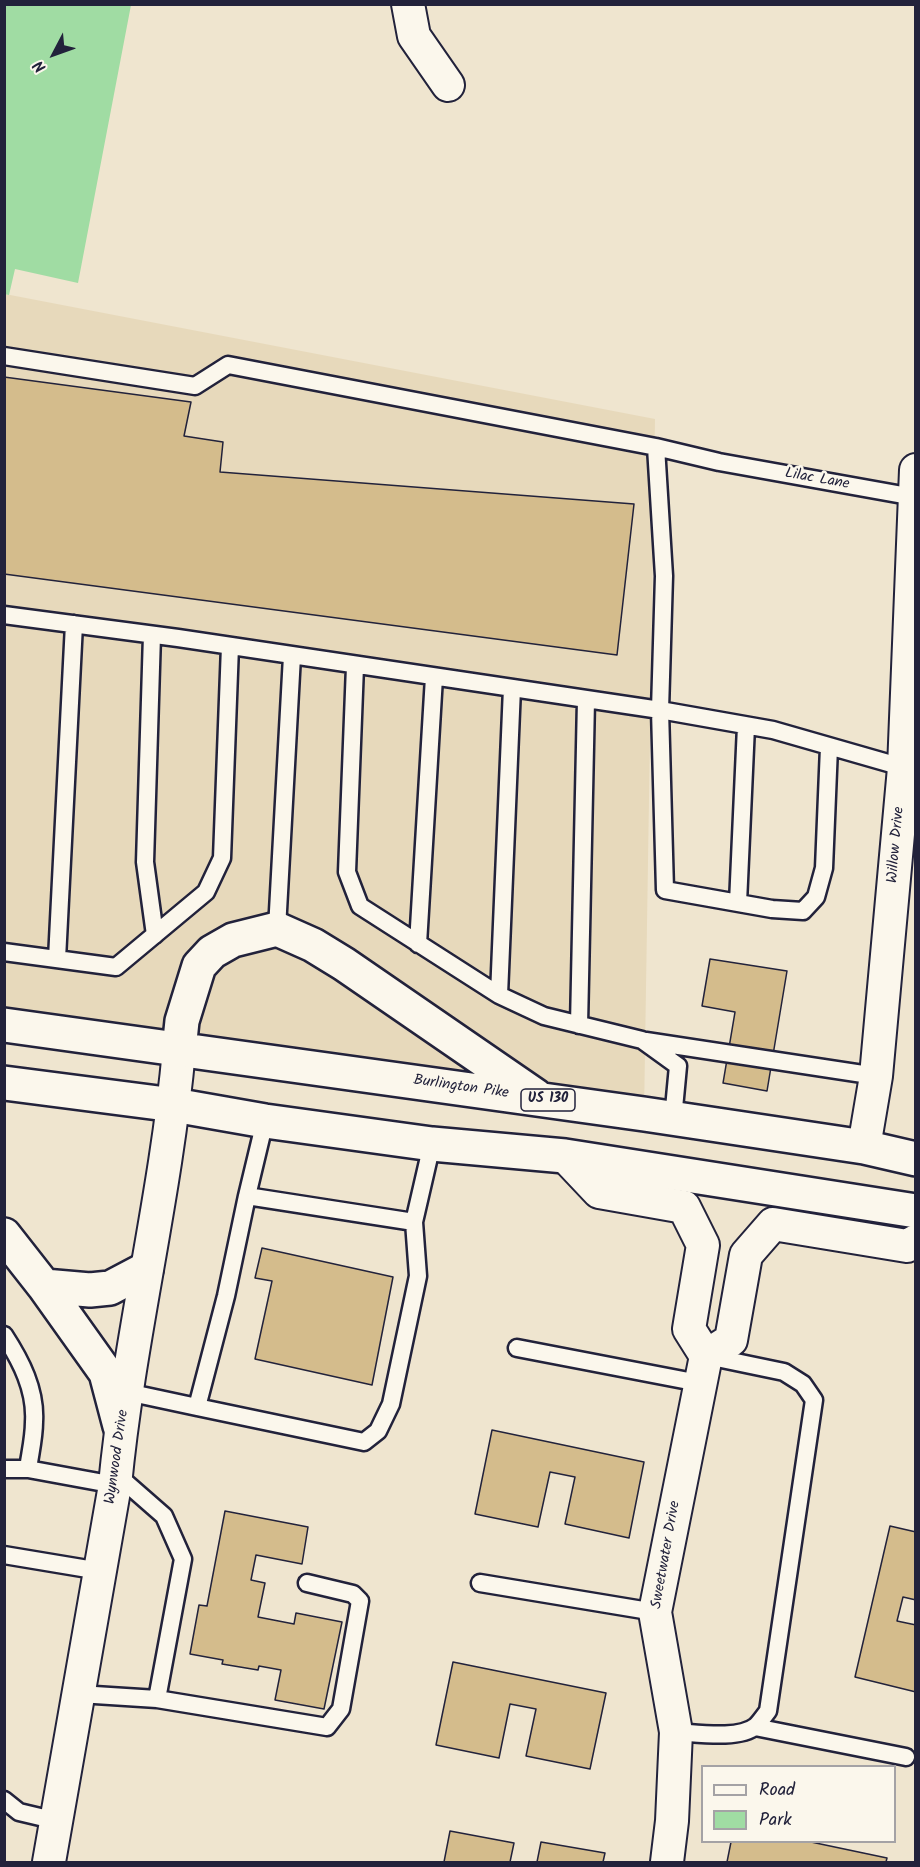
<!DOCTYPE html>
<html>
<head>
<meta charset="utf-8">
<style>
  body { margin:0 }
  #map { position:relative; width:920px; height:1867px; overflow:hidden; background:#efe5cf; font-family:Kalam,sans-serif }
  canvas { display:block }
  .frame { position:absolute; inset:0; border:6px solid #22223b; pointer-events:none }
  .legend { position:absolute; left:701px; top:1765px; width:195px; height:78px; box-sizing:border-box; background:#fbf7ec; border:2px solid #a4a2a5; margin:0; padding:8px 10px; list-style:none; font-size:18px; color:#22223b }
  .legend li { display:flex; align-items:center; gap:12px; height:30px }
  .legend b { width:30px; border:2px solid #a4a2a5 }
  .north { position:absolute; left:24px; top:24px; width:60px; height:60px; -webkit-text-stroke:4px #fbf7ec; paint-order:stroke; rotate:229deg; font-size:16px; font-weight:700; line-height:24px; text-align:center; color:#22223b }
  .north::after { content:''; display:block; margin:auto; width:21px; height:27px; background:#22223b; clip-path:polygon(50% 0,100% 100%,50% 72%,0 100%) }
</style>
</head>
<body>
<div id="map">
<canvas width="920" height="1867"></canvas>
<div class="frame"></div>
<ul class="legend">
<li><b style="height:8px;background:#fbf7ec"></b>Road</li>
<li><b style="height:16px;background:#a0dca3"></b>Park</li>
</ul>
<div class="north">N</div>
</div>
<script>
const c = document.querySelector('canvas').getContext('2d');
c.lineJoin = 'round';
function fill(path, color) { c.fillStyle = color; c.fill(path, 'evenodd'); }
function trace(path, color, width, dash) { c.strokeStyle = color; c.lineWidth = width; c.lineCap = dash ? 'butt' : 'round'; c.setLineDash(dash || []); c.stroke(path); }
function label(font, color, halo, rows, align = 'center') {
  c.font = font + ' Kalam,sans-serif'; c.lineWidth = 5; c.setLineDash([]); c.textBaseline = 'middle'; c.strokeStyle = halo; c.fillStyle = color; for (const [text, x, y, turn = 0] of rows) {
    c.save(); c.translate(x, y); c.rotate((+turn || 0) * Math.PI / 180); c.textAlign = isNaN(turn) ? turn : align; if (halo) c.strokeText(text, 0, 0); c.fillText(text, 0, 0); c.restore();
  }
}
fill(new Path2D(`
  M5,294L655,419L644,1114L5,1025Z`), '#e7d9bb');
fill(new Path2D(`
  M4,5H131L78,283L15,269L9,295L4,294Z`), '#a0dca3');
const building = new Path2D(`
  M4,377L191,402L184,436L223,442L220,472L634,504L617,655L4,574Z
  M710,959L787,971L767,1091L723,1083L735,1012L702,1006Z
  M262,1248L393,1277L372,1385L255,1359L272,1281L255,1278Z
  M492,1430L644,1462L629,1538L565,1524L575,1477L550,1472L538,1527L475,1514Z
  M225,1511L308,1527L302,1564L256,1555L251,1580L265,1583L258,1617L294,1624L296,1613L342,1622L324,1709L275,1700L281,1670L259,1666L258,1670L222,1664L223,1660L190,1654L199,1605L207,1606Z
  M890,1526L916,1532V1600L903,1597L897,1621L916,1625V1692L855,1677Z
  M453,1662L606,1693L590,1769L526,1756L536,1709L510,1704L499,1758L436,1745Z
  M450,1831L514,1843L510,1862H444Z
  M541,1842L605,1853L603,1862H537Z
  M731,1842H811L887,1858L886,1862H727Z`);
fill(building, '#d4bc8c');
trace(building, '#22223b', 1.5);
const service = new Path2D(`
  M4,356L195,386L228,365L656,447L719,462L914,497
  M656,447L664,576L660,710L665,890L772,909L803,911L816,897L824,868L829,747
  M4,615L178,638L660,710L773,730L909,769
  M152,635L145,862L155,935
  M355,666L347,872L360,906L499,995L544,1016L642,1040L678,1066L673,1119
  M738,903L746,726
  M277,929L292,656
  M418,944L434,677
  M4,952L116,967L206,892L222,858L230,646
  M57,959L74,624
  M499,995L512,688
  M579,1025L586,700
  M646,1041L876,1076
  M247,1196L265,1121
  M414,1222L247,1196L226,1296L197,1407L364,1442L378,1431L391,1404L418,1276L414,1222L432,1144
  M4,1335C21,1361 36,1390 34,1422C34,1438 30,1454 28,1469
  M517,1348L699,1383
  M127,1392L197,1407
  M4,1469H28L115,1485
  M4,1555L100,1571
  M480,1583L655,1612
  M79,1694L157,1699L183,1559L164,1516L116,1474
  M157,1699L327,1727L341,1709L360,1601L353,1594L307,1583
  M755,1727L906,1757
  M676,1732C696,1733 739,1740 756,1726C760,1722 764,1716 768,1711L814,1400L803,1384L784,1372L707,1356
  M4,1800L19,1812L57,1821`);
const minor = new Path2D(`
  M408,4L414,36L448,85
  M864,1147L876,1076L904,768L916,470
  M565,1156L599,1192L684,1207L703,1245L689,1329L706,1356
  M49,1862L115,1485C129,1339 166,1196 179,1050
  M667,1862L672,1821L676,1732L655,1612L706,1356L731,1340L746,1255L773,1224L907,1246L916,1241`);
const trunk = new Path2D(`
  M4,1025L644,1114L864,1147L916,1159
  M179,1050L182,1021L199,966L212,952L233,940L277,929L313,945L344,964L536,1096
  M4,1083L174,1105L265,1121L432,1144L565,1156L916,1211
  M4,1235L44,1286L90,1290L110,1288L146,1269
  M44,1286L106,1373L120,1426`);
trace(service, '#22223b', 21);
trace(minor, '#22223b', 36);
trace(trunk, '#22223b', 38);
trace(service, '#fbf7ec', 16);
trace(minor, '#fbf7ec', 32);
trace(trunk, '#fbf7ec', 33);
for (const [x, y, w] of [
  [548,1100,54]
]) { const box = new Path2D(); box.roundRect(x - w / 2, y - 11, w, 22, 4.5); c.fillStyle = '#fbf7ec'; c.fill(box); trace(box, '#22223b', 1.5); }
label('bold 14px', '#22223b', null, [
  ["US 130",548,1100]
]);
label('15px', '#22223b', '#fbf7ec', [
  ["Lilac Lane",817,480,10],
  ["Willow Drive",897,845,-85],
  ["Burlington Pike",461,1088,8],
  ["Wynwood Drive",118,1457,-82],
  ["Sweetwater Drive",667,1555,-80]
]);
</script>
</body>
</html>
